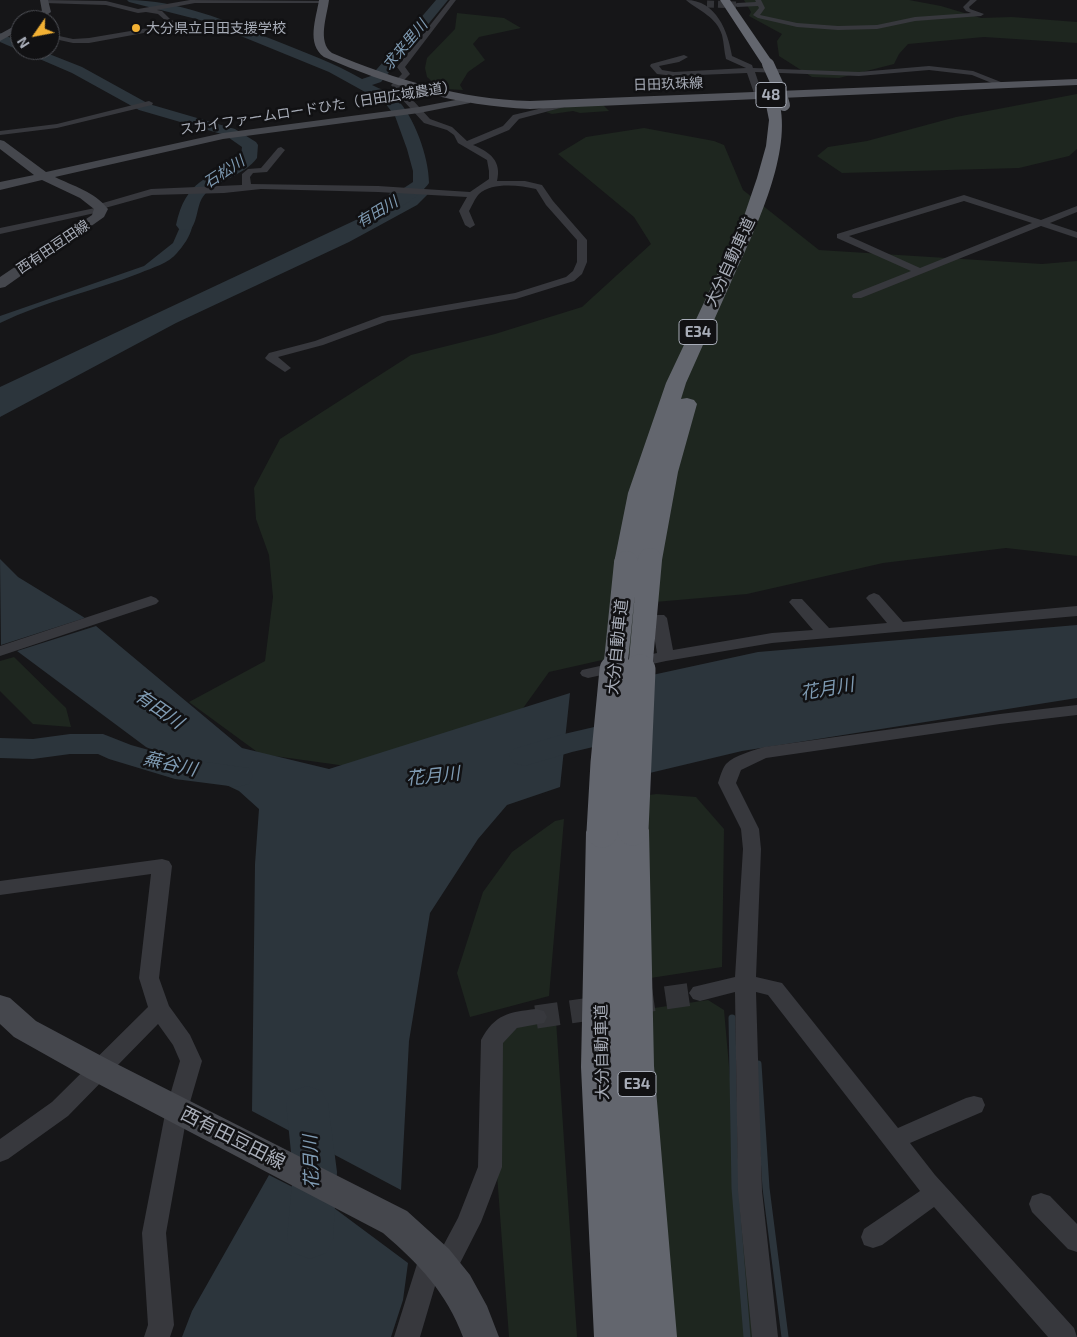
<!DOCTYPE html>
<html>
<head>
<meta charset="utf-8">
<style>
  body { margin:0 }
  #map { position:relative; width:1077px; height:1337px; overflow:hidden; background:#161618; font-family:"Exo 2",sans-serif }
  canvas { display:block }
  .north { position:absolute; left:10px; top:10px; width:50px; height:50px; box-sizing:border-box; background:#111113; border:1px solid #4d4f55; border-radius:50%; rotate:237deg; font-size:14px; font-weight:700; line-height:20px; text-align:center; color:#a8adb8 }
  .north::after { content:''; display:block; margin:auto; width:18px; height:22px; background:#f2b134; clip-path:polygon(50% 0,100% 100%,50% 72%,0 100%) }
</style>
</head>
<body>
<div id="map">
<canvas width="1077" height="1337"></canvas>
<div class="north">N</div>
</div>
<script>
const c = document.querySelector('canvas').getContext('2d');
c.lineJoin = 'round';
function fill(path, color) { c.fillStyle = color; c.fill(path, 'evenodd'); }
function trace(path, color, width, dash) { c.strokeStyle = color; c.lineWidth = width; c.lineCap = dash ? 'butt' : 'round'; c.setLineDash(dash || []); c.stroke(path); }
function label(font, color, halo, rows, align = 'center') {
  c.font = font + ' "Exo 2","Noto Sans JP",sans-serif'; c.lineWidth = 5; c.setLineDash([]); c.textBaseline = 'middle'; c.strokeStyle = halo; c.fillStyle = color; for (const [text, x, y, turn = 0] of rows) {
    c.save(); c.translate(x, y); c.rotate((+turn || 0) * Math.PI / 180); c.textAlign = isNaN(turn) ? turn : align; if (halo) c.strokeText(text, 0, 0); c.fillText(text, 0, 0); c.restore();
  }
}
fill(new Path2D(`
  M744,0H909L941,6L981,18L1012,17L1077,22V43L984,37L908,44L899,54L894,64L839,78L812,77L779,56L777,41L782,34L749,16L751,12Z
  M457,13L504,18L521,28L479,37L473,44L485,60L468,72L460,85L463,90L446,89L436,85L427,77L425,68L427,58L455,29Z
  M1077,94V149L1069,156L1019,168L842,173L817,156L828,147L867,141L956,117Z
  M601,103L609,111L580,113L573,111L552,114L546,112L559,108Z
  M644,128L714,141L724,145L743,190L819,250L1042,264L1077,261V556L1006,548L883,563L747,594L655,602L651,649L549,672L511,725L368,769L260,754L189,702L265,661L273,597L269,555L256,519L254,488L280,439L411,355L495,334L582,307L651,244L634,217L558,154L586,137Z
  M14,657L66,708L71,727L33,724L0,691V661Z
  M657,794L696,797L724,829L722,967L631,981L624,798Z
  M564,819L549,996L470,1017L457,973L483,892L512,852L555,821Z
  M708,1000L724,1010L753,1337H662L634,1011Z
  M556,1020L577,1337H509L497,1174L499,1045L519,1026Z`), '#1e261f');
fill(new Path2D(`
  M392,191L428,194L417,205L349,242L176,323L0,417V387L360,218L383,201Z
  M192,192H204C196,206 196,212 192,227C190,237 183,246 177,253C169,263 152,268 140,273C94,291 45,301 0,323V316L144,266L173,243L180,227L179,218Z
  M0,559L18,577L85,618L1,645Z
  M1077,625V698L742,751L637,776L643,677L758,652Z
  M96,626L242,748L329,769L570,693L560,787L507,805L478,839L430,913L409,1041L401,1190L252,1111L255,864L259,809L239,791L146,747L17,651Z
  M269,1175L334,1208L408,1263L403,1300L391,1337H182L192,1311Z`), '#2c353c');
trace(new Path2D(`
  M732,1018L735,1188L747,1337
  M758,1064L766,1188L785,1337`), '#2c353c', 7);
fill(new Path2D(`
  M127,0C179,0 226,21 274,40C304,52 334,63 362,79L371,76L436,0H448L381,82L372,85C380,89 390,92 396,98C414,116 429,157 429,183C421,195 390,218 375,215L372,211L375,207L413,182V171L407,149L395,116L385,103L329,72L204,21L129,2Z
  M0,33L20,42V50H39L82,67L149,104L235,129L256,142L258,145L257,158C245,175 220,179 206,193C196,203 199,218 191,229L185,230L179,229L176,225C186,179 208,180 241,156L242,147L225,135L139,110L72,73L0,42Z
  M633,718L644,721L649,728L644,735L572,752L525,766L514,763L509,756L514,749L564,734Z
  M70,734H103L131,745L177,758L249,768L253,776L249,784L237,787L175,779L109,759L98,754H70L33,759L0,758V738L33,739Z
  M307,1086L322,1091L328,1103L337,1172L333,1239L326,1253L310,1259L294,1253L287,1239L293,1172L286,1103L292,1091Z`), '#2c353c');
trace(new Path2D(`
  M707,4L737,5`), '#333438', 7, [7, 4]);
trace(new Path2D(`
  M631,1003L700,993
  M536,1017L604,1007`), '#333438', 23, [23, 12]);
fill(new Path2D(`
  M42,0L106,1L138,9L190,0L327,1L324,3H195L157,10L162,11L171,20L182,24V26L89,43H73L50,38V34L73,39L89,38L172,24L167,22L158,14L146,12L138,13L106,5L44,3Z
  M450,0H456L405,67L410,74L399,85L430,119L452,127L467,141L503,126L513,115L568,102V106L519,119L509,130L473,145C490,152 502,161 497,181H525L542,185L553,201L587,240V262L582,274L574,281L516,299L388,321L323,345L278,357L291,368L285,372L267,360L265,358L269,353L315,341L382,316L515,293L566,277L573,271L577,262V240L546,205L536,189C519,185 492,182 479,194C475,198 472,206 469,211L475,225L470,228L465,225L459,211L467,197L378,192L261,189L224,193L152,195L105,208L104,211L0,234V228L95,208L96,205L151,189L242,185V174L248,169L261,168L278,148L281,147L285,150L267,172L253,173L250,177L251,184L378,186L470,192L489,179V171L487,160L458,143L454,135L447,130L424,123L399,96L391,85L402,74L397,67Z
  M686,0C716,0 728,31 732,56L752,65L753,68L859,72L929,66L973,71L1011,86L1004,88L972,75L929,70L859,76L755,72L763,96L759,98L755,96L747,73L674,76L657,74L650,66L651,64L684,55L688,57L679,62L659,66L662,70L674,72L746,68L726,59C724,51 724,43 722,35C716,16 700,12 686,0Z
  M755,0H761L765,8L760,15L797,23L838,26L877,25L915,17L971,13L966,11L963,7L970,0H977L969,7L970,9L984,14L981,16L915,21L877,29L838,30L797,27L758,18L753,15L759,8L758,6L737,7L734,5L737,3L756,2Z
  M149,101L153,103L152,105L57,128L0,135V131L57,124Z
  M964,195L1041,220L1077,206V212L1050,223L1077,232V238L1041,226L861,298H853L852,296L853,294L911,271L837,238V234ZM964,201L1032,223L920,268L849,236Z
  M874,593L879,595L903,622L1077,606V616L772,643L666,661L588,678L582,676L580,673L582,670L657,653L651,618L654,615H664L667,618L673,650L772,633L813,630L789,602L792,599H802L829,628L887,623L866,598L869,595Z
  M151,596L156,598L159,601L156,604L0,656V646Z
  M1077,705V715L1000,724L766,758L741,770L736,783L759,829L761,849L756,977L782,983L898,1128L966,1098L974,1096L982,1098L985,1105L982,1112L910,1143L935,1175L1074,1328L1077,1337H1048L934,1207L882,1245L873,1248L864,1245L861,1237L864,1229L920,1191L768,995L756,992L762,1191L778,1337H752L738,1191L735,992L700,1001L693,999L689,993L693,987L735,977L743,849L741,829L718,783C720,777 722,769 726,764C735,755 752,751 764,747L1000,714Z
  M162,859L169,861L172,866L159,978L169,1006L190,1035L202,1061L188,1109L166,1233L174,1325L170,1337H144L148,1325L142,1233L166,1109L180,1061L173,1045L158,1024L68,1116L8,1159L0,1162V1139L52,1102L148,1007L139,978L151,874L0,895V881Z
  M536,1009L544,1011L547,1017L544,1023L517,1028L503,1043L502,1167L481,1222L454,1275L445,1278L438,1276L420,1337H394L423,1245L432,1242L441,1245L442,1248L458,1218L478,1167L481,1040C495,1014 509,1012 536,1009Z
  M1041,1193L1050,1196L1077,1224V1252L1068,1249L1032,1212L1029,1204L1032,1196Z`), '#37383d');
fill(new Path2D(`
  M40,0H48L51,12L39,20H27L42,11Z
  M20,23V30L0,41V34Z
  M466,98L470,99L471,101L470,103L419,113L223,139L55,177C73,186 95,192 108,209L104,217L5,287L0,288V277L92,215L94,209L80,198L42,180L0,190V182L34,175L0,149V140L4,141L46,172L223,133L419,107Z
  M0,995L10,998L36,1021L109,1060L407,1211L449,1249L470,1275L487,1306L499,1337H463C447,1293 418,1263 383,1233L87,1078L14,1037L0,1024Z`), '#45474d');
fill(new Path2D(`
  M319,0H329C327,16 317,42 332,53C396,80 460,99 530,101L1077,79V85L530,109C457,106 391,86 324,57C306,44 316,19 319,0Z`), '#53555c');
fill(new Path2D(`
  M720,0H730L774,64L772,67H764Z
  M773,101L780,105C791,158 753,234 731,282C716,316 701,349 686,383L681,399L687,398L694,400L697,404L678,472L662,560L659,565L650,567L641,565L639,562L635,568L626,570L617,568L614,563L628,493L666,383L742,222L757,178L766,146L769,120L766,105Z
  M633,819L644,822L649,830L654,1066L677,1337H594L581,1067L586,832L591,824L602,821L613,824L617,831L622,822Z`), '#63666e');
trace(new Path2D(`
  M768,64L779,88L784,105`), '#63666e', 12);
trace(new Path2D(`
  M615,671L626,563
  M640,671L650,560`), '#63666e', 24);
trace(new Path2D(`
  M633,830L640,670
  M602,832L606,763L615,670`), '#63666e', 31);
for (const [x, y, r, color] of [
  [136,28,5,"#f2b134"]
]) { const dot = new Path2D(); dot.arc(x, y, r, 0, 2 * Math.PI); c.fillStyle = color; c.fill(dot); trace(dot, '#111113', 2); }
label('14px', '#a8adb8', '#111113', [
  ["大分県立日田支援学校",146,28]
], 'left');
label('14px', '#a8adb8', '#111113', [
  ["日田玖珠線",668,84,-2],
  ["スカイファームロードひた（日田広域農道）",318,108,-9],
  ["西有田豆田線",53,247,-34]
]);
label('italic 15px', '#7f9bb3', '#111113', [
  ["求来里川",405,45,-50],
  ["石松川",224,172,-33],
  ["有田川",377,212,-31]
]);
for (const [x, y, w] of [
  [771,95,30],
  [698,332,38],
  [637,1084,38]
]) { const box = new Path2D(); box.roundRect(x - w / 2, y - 12.5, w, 25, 4); c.fillStyle = '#111113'; c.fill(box); trace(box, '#a8adb8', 1); }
label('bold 15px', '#a8adb8', null, [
  ["48",771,95],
  ["E34",698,332],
  ["E34",637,1084]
]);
label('16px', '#a8adb8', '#111113', [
  ["大分自動車道",730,262,-65],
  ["大分自動車道",617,647,-84],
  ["大分自動車道",602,1052,-91]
]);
label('italic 18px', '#7f9bb3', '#111113', [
  ["花月川",827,689,-10],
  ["有田川",159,709,35],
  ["蕪谷川",170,764,13],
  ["花月川",433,776,-6],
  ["花月川",311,1162,-92]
]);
label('19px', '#a8adb8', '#111113', [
  ["西有田豆田線",233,1138,27]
]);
</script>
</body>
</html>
